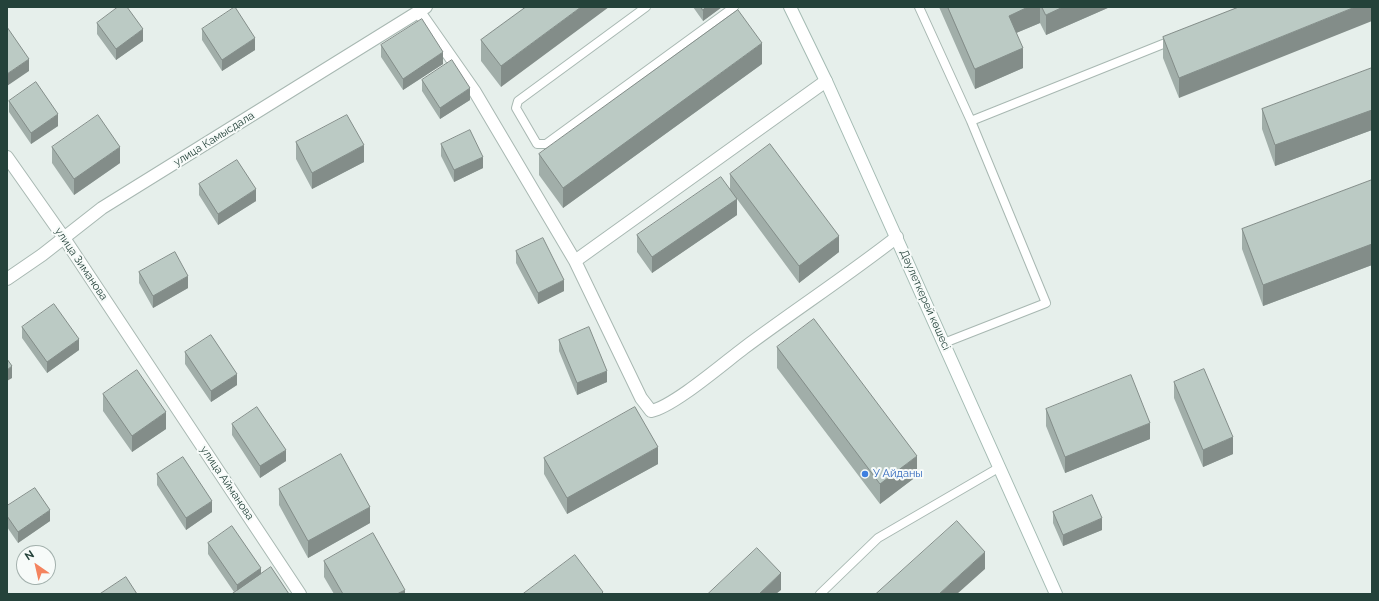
<!DOCTYPE html>
<html>
<head>
<meta charset="utf-8">
<style>
  body { margin:0 }
  #map { position:relative; width:1379px; height:601px; overflow:hidden; background:#e6efeb; font-family:Raleway,sans-serif }
  canvas { display:block }
  .frame { position:absolute; inset:0; border:8px solid #24423a; pointer-events:none }
  .north { position:absolute; left:16px; top:545px; width:40px; height:40px; box-sizing:border-box; background:#f7fbf9; border:1px solid #a3b1ad; border-radius:50%; rotate:326deg; font-size:11px; font-weight:700; line-height:16px; text-align:center; color:#24423a }
  .north::after { content:''; display:block; margin:auto; width:14px; height:18px; background:#f4845f; clip-path:polygon(50% 0,100% 100%,50% 72%,0 100%) }
</style>
</head>
<body>
<div id="map">
<canvas width="1379" height="601"></canvas>
<div class="frame"></div>
<div class="north">N</div>
</div>
<script>
const c = document.querySelector('canvas').getContext('2d');
c.lineJoin = 'round';
function trace(path, color, width, dash) { c.strokeStyle = color; c.lineWidth = width; c.lineCap = dash ? 'butt' : 'round'; c.setLineDash(dash || []); c.stroke(path); }
function fill(path, color) { c.fillStyle = color; c.fill(path, 'evenodd'); }
function label(font, color, halo, rows, align = 'center') {
  c.font = font + ' Raleway,sans-serif'; c.lineWidth = 4; c.setLineDash([]); c.textBaseline = 'middle'; c.strokeStyle = halo; c.fillStyle = color; for (const [text, x, y, turn = 0] of rows) {
    c.save(); c.translate(x, y); c.rotate((+turn || 0) * Math.PI / 180); c.textAlign = isNaN(turn) ? turn : align; if (halo) c.strokeText(text, 0, 0); c.fillText(text, 0, 0); c.restore();
  }
}
const lane = new Path2D(`
  M646,7L518,101L516,108L537,144H546L734,7
  M919,7L971,121
  M944,343L1046,303L971,121L1173,40
  M820,594L878,538L1000,467`);
const street = new Path2D(`
  M419,12L475,92L575,261L641,398L651,411C673,407 724,363 744,348C795,310 847,276 897,237
  M7,157L64,238L300,594
  M575,261L826,81
  M7,279L42,255L102,208L426,7`);
const secondary = new Path2D(`
  M790,7L826,81L1056,594`);
trace(lane, '#a8b8b2', 10);
trace(street, '#a8b8b2', 14);
trace(secondary, '#a4bbb3', 14);
trace(lane, '#fff', 8);
trace(street, '#fff', 12);
trace(secondary, '#fff', 12);
fill(new Path2D(`
  M526,7L501,87L481,61V40Z
  M693,7H722L703,21Z
  M939,7H1110L1046,35L1040,23L1016,33L1023,68L975,89Z
  M1239,7L1179,98L1163,58V37Z
  M97,23L143,41L116,60L97,34Z
  M202,29L255,50L222,71L202,40Z
  M381,45L443,64L403,90L381,57Z
  M762,64L563,208L539,175V154Z
  M1372,68V130L1275,166L1262,129V109Z
  M422,80L470,100L440,119L422,91Z
  M9,101L58,126L31,144L9,112Z
  M296,142L364,162L312,189L296,159Z
  M441,144L483,168L454,182L441,156Z
  M52,147L120,163L74,195L52,163Z
  M730,174L839,252L799,283L737,199V215L652,273L637,252V235L730,189Z
  M1372,180V265L1263,306L1242,249V229Z
  M199,184L256,201L218,225L199,195Z
  M516,251L564,291L538,304L516,263Z
  M139,272L188,288L153,308L139,283Z
  M22,327L79,350L47,373L22,338Z
  M559,340L607,382L577,395L559,351Z
  M777,347L917,476L880,504L777,368Z
  M185,352L237,385L211,402L185,364Z
  M1174,382L1233,454L1203,467L1174,398Z
  M103,394L166,429L132,452L103,411Z
  M1046,409L1150,439L1065,473L1046,426Z
  M232,424L286,461L260,478L232,435Z
  M544,458L658,464L567,514L544,474Z
  M157,474L212,512L186,530L157,485Z
  M279,489L370,523L308,558L279,505Z
  M7,506L50,521L18,543L7,527Z
  M1053,512L1102,530L1063,546L1053,523Z
  M208,543L261,573L234,592L208,554Z
  M324,561L405,594H334L324,577Z`), '#a1aea9');
fill(new Path2D(`
  M581,7H609L501,87V66Z
  M706,7H722L703,21V10Z
  M1028,7H1040V23L1009,36V16Z
  M1063,7H1110L1046,35V15Z
  M1355,7H1372V21L1179,98V78Z
  M143,29V41L116,60V49Z
  M255,38V50L222,71V60Z
  M762,43V64L563,208V188Z
  M1023,48V68L975,89V69Z
  M443,52V64L403,90V79Z
  M29,59V71L7,86V74Z
  M470,88V100L440,119V108Z
  M1372,110V130L1275,166V145Z
  M58,114V126L31,144V133Z
  M364,145V162L312,189V173Z
  M120,147V163L74,195V179Z
  M483,157V168L454,182V170Z
  M256,189V201L218,225V214Z
  M737,199V215L652,273V257Z
  M839,236V252L799,283V266Z
  M1372,244V265L1263,306V285Z
  M188,276V288L153,308V296Z
  M564,280V291L538,304V293Z
  M79,339V350L47,373V362Z
  M12,366V378L7,381V370Z
  M607,371V382L577,395V383Z
  M237,374V385L211,402V391Z
  M166,412V429L132,452V436Z
  M1150,423V439L1065,473V457Z
  M1233,437V454L1203,467V450Z
  M658,447V464L567,514V498Z
  M286,450V461L260,478V466Z
  M917,456V476L880,504V484Z
  M212,501V512L186,530V518Z
  M370,507V523L308,558V541Z
  M50,510V521L18,543V532Z
  M1102,518V530L1063,546V535Z
  M985,552V569L957,594H939Z
  M261,568V579L237,594V585Z
  M781,573V590L776,594H759Z
  M405,590V594H397Z`), '#838d89');
const building = new Path2D(`
  M118,7H127L143,29L116,49L97,23Z
  M235,7L255,38L222,60L202,29Z
  M526,7H581L501,66L481,40Z
  M701,7H706L703,10Z
  M948,7H1028L1009,16L1023,48L975,69Z
  M1042,7H1063L1046,15Z
  M1239,7H1355L1179,78L1163,37Z
  M738,10L762,43L563,188L539,154Z
  M422,19L443,52L403,79L381,45Z
  M7,27L29,59L7,74Z
  M452,60L470,88L440,108L422,80Z
  M1372,68V110L1275,145L1262,109Z
  M36,82L58,114L31,133L9,101Z
  M98,115L120,147L74,179L52,147Z
  M347,115L364,145L312,173L296,142Z
  M470,130L483,157L454,170L441,144Z
  M770,144L839,236L799,266L730,174Z
  M237,160L256,189L218,214L199,184Z
  M721,177L737,199L652,257L637,235Z
  M1372,180V244L1263,285L1242,229Z
  M543,238L564,280L538,293L516,251Z
  M175,252L188,276L153,296L139,272Z
  M54,304L79,339L47,362L22,327Z
  M814,319L917,456L880,484L777,347Z
  M589,327L607,371L577,383L559,340Z
  M211,335L237,374L211,391L185,352Z
  M7,359L12,366L7,370Z
  M1204,369L1233,437L1203,450L1174,382Z
  M137,370L166,412L132,436L103,394Z
  M1131,375L1150,423L1065,457L1046,409Z
  M257,407L286,450L260,466L232,424Z
  M635,407L658,447L567,498L544,458Z
  M341,454L370,507L308,541L279,489Z
  M183,457L212,501L186,518L157,474Z
  M35,488L50,510L18,532L7,516V506Z
  M1092,495L1102,518L1063,535L1053,512Z
  M957,521L985,552L939,594H876Z
  M232,526L261,568L237,585L208,543Z
  M373,533L405,590L397,594H343L324,561Z
  M757,548L781,573L759,594H708Z
  M575,555L603,592L601,594H523Z
  M271,567L289,594H232Z
  M126,577L137,594H100Z`);
fill(building, '#bbcac4');
trace(building, '#838d89', 1);
for (const [x, y, r, color] of [
  [865,474,4,"#3f7fe0"]
]) { const dot = new Path2D(); dot.arc(x, y, r, 0, 2 * Math.PI); c.fillStyle = color; c.fill(dot); trace(dot, '#f7fbf9', 1.5); }
label('11px', '#24423a', '#f7fbf9', [
  ["улица Камысдала",214,139,-32],
  ["улица Зиманова",81,264,56],
  ["Дәулеткерей көшесі",925,300,66],
  ["улица Айманова",227,483,56]
]);
label('11px', '#366cbe', '#f7fbf9', [
  ["У Айданы",873,474]
], 'left');
</script>
</body>
</html>
